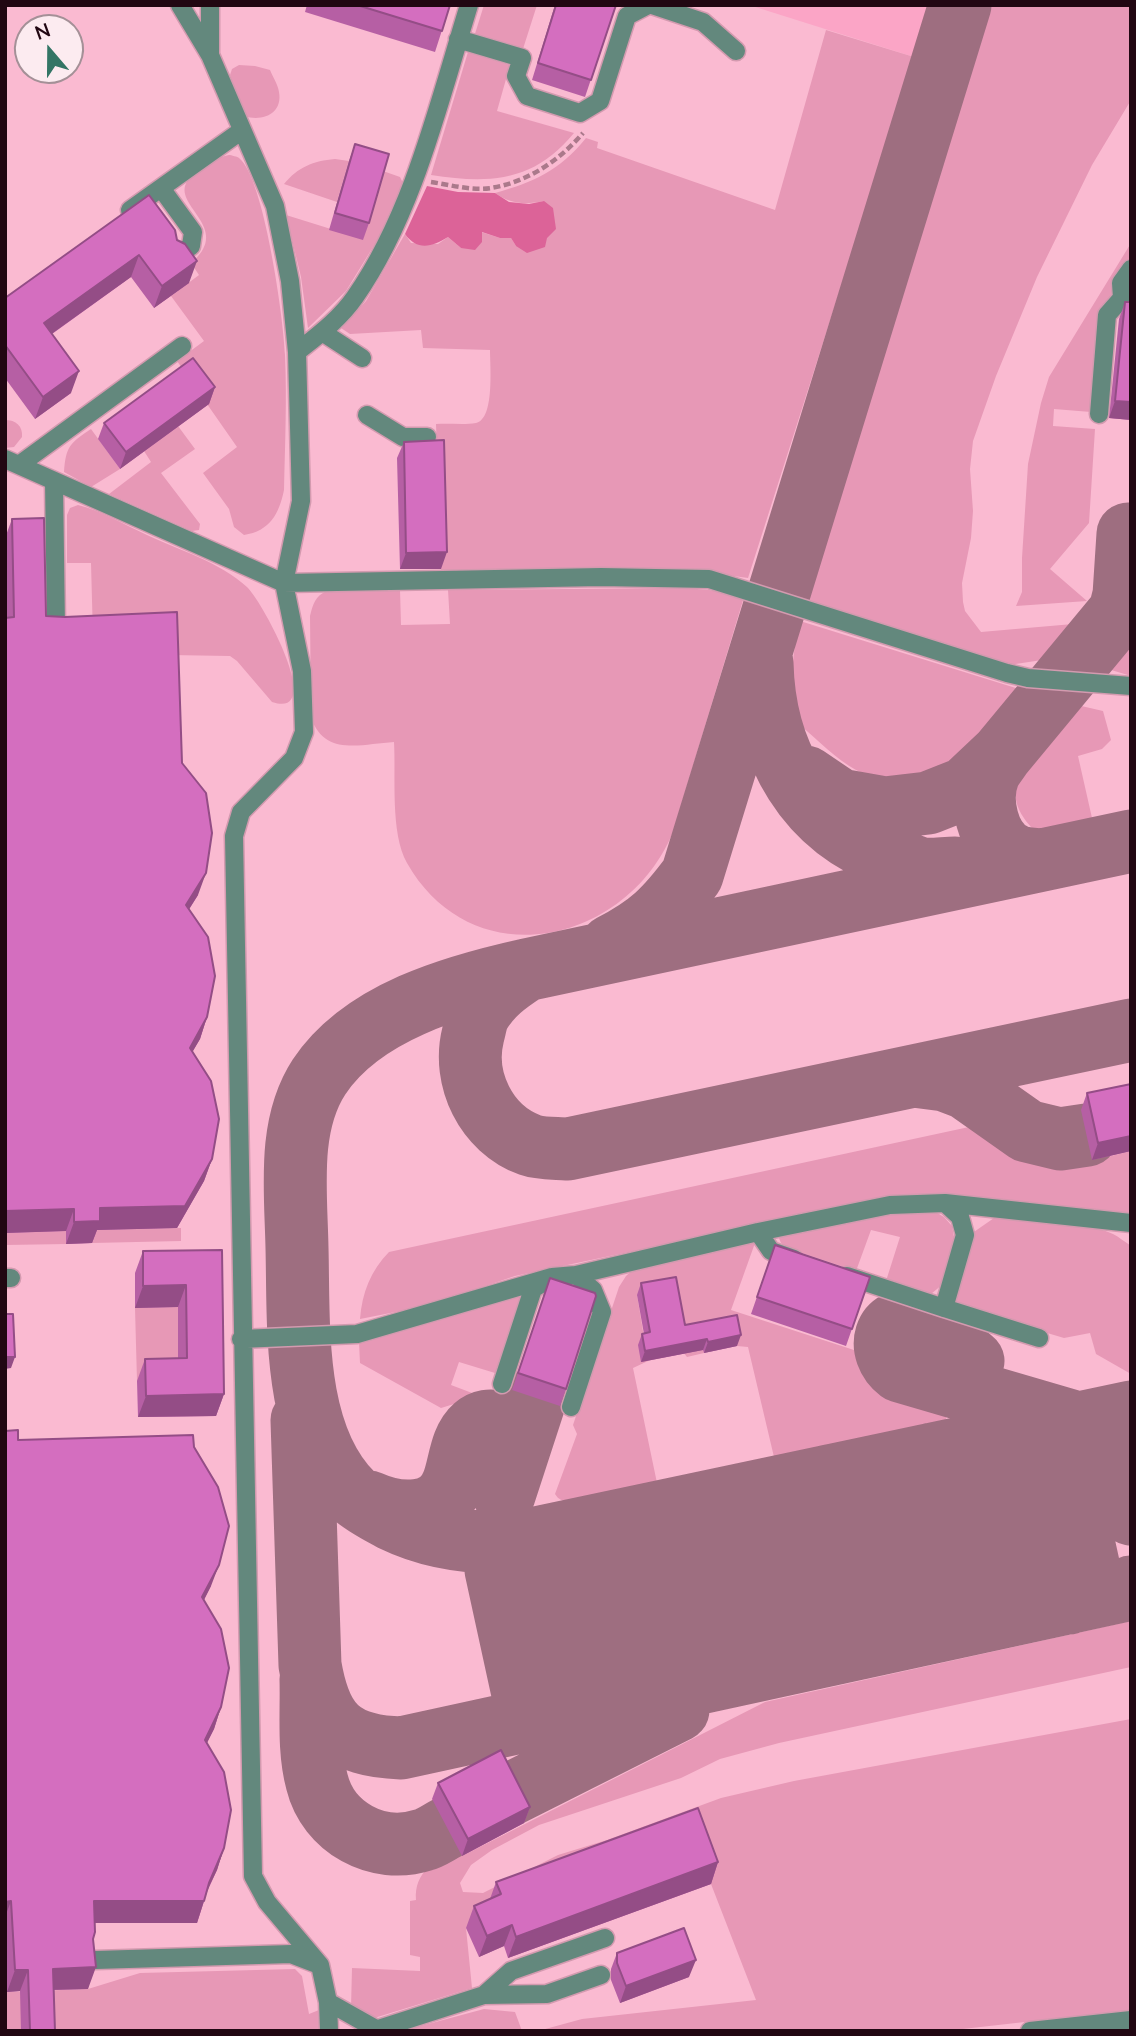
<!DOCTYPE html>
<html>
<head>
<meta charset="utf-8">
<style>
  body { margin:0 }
  #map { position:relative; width:1136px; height:2036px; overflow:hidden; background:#fabad1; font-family:Lato,sans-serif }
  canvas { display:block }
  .frame { position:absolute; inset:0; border:7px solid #210712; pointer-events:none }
  .north { position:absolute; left:14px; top:14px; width:70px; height:70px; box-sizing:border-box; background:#fcebf0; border:2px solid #a49097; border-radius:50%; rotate:340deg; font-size:19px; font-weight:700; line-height:28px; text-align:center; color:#210712 }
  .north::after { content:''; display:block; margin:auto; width:24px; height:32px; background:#337565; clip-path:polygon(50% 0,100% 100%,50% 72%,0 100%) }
</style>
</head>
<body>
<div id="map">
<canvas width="1136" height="2036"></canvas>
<div class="frame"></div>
<div class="north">N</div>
</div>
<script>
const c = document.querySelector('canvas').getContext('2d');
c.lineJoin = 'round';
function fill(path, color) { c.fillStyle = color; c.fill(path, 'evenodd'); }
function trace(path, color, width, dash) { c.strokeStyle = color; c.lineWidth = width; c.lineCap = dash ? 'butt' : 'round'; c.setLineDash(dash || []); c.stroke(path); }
fill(new Path2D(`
  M749,5H930L914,57Z`), '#fba5c6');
fill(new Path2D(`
  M484,5H537L522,52L474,37Z
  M990,5H1131V100L1092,165L1037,277L996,376L973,441L970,469L973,511L971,538L962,583L963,602L965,611L981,632L1073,624L1042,660L1009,665L806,602Z
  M826,30L914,57L748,578L682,569L602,568L441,572L436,424C449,423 464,425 476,423C495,419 490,366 490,350L423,348L421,330L350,334L341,328L366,301L405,234L411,243L438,244L448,237L461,248L481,232L500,238H511L516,246L544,201C524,205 511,204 495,193C534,182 559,171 586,138L598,142L597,148L775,210Z
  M468,52L510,65L497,111L574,133C534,182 490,184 431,175Z
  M239,65L255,66L270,70C273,77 278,85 279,92C283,114 262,122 244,116L230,75L232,69Z
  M229,155C231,155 238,157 239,158C264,177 284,321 285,355C287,400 285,445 284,490C279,514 270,531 244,535L234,527L229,509L203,473L237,447L177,361L204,341L171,296L199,275L191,263C231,230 179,209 185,186C187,179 195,174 200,170C210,163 217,157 229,155Z
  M335,159L349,161L337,202L284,184C298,167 313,161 335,159Z
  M383,171L400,177L403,183L378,239L346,291L308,328L301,277L286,215L363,239Z
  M1131,243V256L1115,279L1111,295L1099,315L1091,412L1054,409L1053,426L1095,429L1089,523L1050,569L1087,601L1016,606L1022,592V558L1028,464L1041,403L1049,377Z
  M5,420C16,420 23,426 22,437L14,447L5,448Z
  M178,426L195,449L161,473L200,524L199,530L192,531L109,494L151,462L144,451Z
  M91,429L120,469L91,487L64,472C66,446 70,443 91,429Z
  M78,505C102,511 125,525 147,535C179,550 220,562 247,587C262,601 327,720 272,702L237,661L230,656L170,655L93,637L91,563H67V515L70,508Z
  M684,588L709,590L744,597L673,832C627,944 473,979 407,863C390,833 396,776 394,742C361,744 324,757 311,717L310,616C313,604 315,596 327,591L400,590L401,625L450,624L448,590Z
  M800,621L1019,689C1004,707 991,727 975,744C945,774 895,792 856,770C836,759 818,740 801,726C787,694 792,654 800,621Z
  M1131,639V676L1108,669Z
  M1077,705L1103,711L1111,740L1102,749L1078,756L1092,818L1035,831C1017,813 1010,796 1020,771Z
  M969,1127C986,1137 1003,1151 1022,1158C1057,1173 1096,1159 1131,1151V1215L957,1195L927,1194L881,1199L515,1276L426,1306L360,1319C362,1293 371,1270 389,1252Z
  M934,1211L944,1217L952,1226L954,1237L943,1284L931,1294L886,1281L900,1237L871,1230L856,1271L790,1249L781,1243L778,1236L891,1215Z
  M994,1218C1024,1218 1086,1221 1113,1234C1119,1237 1125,1242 1131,1246V1374L1096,1354L1090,1333L1064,1338L960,1307L957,1303L956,1297L971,1234Z
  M181,1228V1241L92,1243V1230Z
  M66,1231L67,1244L5,1245V1233Z
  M755,1243L731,1310L857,1351L858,1364L862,1372L940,1399C946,1406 948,1410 946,1419L938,1425L774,1457L748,1347L737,1346L733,1326L700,1333L704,1353L687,1357L637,1295L648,1361L633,1368L657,1483C632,1489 594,1501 569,1501C562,1501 559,1500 555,1494L577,1434L573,1425L619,1287L626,1276L635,1268Z
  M525,1292L495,1373L459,1362L451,1385L480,1396L441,1408L360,1363L359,1342Z
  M178,1307L179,1380L137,1381L135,1308Z
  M1131,1621V1667L779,1743L720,1759L681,1778L539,1825L492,1850L471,1865L460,1883L463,1892L483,1893L558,1855L607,1840L721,1798L794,1781L1131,1719V2010L945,2031H538L582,2019L756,2000L711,1884L478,1922L466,1928L472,1988L371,2019L351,2008L352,1968L420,1971V1957L410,1955V1901L416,1900C414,1872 435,1860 458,1849L462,1856L765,1702Z
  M5,1961L8,1992L88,1989L140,1973L295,1969L302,1976L309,2014L319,2010L320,2031H5Z
  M484,2009L515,2012L522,2031H402Z`), '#e798b6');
fill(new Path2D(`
  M427,186L458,192L495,193L509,202L529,204L544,201L553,208L556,229L547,238L545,247L527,253L516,246L511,238H500L482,232V242L475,250L461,248L448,237C432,247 417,251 405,234Z`), '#dc6398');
trace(new Path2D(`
  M1120,611L1124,595L1128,534
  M762,663C764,752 806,828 892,858C902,861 913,867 923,869C933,870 945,868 955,868
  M806,777L840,800L885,808L928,803L966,788L1001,755
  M1131,841L526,970C454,986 362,1012 319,1077C287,1126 296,1192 297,1248C299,1326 292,1435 353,1495C364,1505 380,1513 393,1520C432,1539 474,1544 517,1542L1131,1412
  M1041,860C1033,859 1021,859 1014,855C987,842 978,800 989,773C992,767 997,761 1001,755L1131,598
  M611,946C650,926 666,910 692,875L960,5
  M526,970C506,983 491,994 479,1014C476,1020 475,1028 473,1035C462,1079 486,1129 530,1145C541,1149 556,1148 568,1149L1131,1030
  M914,1076L945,1080L966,1088L1027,1131L1060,1139L1087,1135
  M973,1361C956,1348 937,1328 917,1322C884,1313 874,1351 900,1371L1071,1421
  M1131,1413L1120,1421L1115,1438L1131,1514
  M302,1420L310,1665C320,1724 340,1746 401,1748L1131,1589
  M1107,1428L1094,1422L1074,1426L1064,1441L1063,1450L1092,1582C1103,1594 1116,1594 1131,1587
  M1046,1434C1027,1429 1014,1441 1012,1460L1037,1584L1047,1600L1069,1603L1080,1596
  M1006,1452C986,1434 965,1447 960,1471L990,1604C1004,1619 1029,1617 1037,1596
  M943,1455C924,1451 910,1463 909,1482L935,1606L944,1622C957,1625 967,1626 978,1618
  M904,1474C883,1456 862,1469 857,1493L887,1625C899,1640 916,1638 931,1627L933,1619
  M849,1482C830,1466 808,1482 806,1504L832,1628C840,1649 870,1656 881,1632
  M789,1488C770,1484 756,1495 754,1515L783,1647C795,1659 809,1661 823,1652
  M369,1502C398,1515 440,1518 453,1483C460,1466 460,1440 475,1427C482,1421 491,1419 500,1423C529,1434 510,1472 504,1495L536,1397
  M749,1507L732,1497L714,1501L703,1517V1526L732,1658C745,1673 761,1671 776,1660L778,1652
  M694,1516C674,1499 653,1515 651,1537L677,1661C685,1682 716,1689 726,1667
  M634,1521C615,1516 600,1528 599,1547L624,1671C632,1691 652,1698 669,1683
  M593,1539C573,1522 550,1534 548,1559L573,1683L583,1699C600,1704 618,1704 624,1685
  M544,1554C525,1533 500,1543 496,1570L525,1703C539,1717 555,1715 570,1704L573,1696
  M311,1679C312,1712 308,1749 317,1782C328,1827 377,1855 423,1840C431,1838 439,1832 447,1828
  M509,1795L678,1710`), '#9e6e80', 63);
const minor = new Path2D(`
  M180,5L210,55
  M210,5V55L275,206L290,281L297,352L301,501L284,583L601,577L709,579L1007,673L1028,678L1131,686
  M652,5L703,22L736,51
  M458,39L522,58L516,76L527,96L580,113L600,101L627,16L648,5
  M161,188L193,232L191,246L178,255
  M130,210L241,131
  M1122,298L1121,283L1131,269
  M322,332L362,358
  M297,352C317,336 340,319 355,297C413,214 439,102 469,5
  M1099,414L1107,315L1122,298L1131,295
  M367,415L403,437H427
  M5,459L284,583L302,671L304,732L294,758L241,812L234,836L253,1876L267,1902L320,1965L328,2002L329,2031
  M19,465L182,346
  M54,481L56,628
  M945,1203L1131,1223
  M758,1232L890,1205L945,1203L960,1217L965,1235L944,1308L847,1276
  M576,1275L758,1232L771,1251L794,1259
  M5,1278H11
  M944,1308L1039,1338
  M241,1339L357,1334L552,1277
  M502,1384L533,1289L552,1277L576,1275L593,1290L602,1312L571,1407
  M96,1960L291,1954L317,1964
  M484,1995L511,1971L605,1938
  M328,2002L376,2029
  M372,2031L484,1995L547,1994L601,1975
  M1030,2031L1131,2020`);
trace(minor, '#d39aaf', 21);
trace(new Path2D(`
  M431,182C451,185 472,191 491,188C528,182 560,160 583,133`), '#ab798b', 4.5, [7, 3.5]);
trace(minor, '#63887d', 18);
fill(new Path2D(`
  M307,5H450L435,52L305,12Z
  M555,5H616L585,97L532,80Z
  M355,144L369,223L363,240L329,230L349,161Z
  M177,240L189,283L154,308L131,277L52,334L71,393L35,419L5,378V298Z
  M1125,302H1131V420L1109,418L1119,319Z
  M215,387L209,404L120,469L98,439L104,423Z
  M404,442L441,569H400L397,458Z
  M12,519L46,616L182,763L198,895L189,909L207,1017L200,1039L192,1052L212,1159L204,1181L177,1228L97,1230L92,1243L66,1244V1231L5,1233V538Z
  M1131,1084V1151L1092,1160L1081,1110L1087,1093Z
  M775,1245L870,1277L846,1346L751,1314Z
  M222,1250L224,1394L216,1416L138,1417L137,1381L145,1359L178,1358V1307L135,1308V1273L143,1251Z
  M550,1278L566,1389L560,1406L512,1390Z
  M641,1283L685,1325L737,1346L704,1353L703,1350L641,1362L638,1345L642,1334H644L637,1295Z
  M5,1431L18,1440L194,1447L211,1586L204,1600L221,1707L214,1729L207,1743L224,1848L217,1870L207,1892L197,1923H94L88,1989L54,1990L55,2031H21L20,1991L7,1992L5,1960Z
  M438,1783L530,1807L524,1823L462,1856L432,1799Z
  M718,1862L711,1884L508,1958L504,1946L479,1957L466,1928L474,1906L490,1899L496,1882Z
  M617,1953L689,1977L620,2003L611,1980V1969Z`), '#b65fa4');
fill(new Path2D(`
  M139,255L131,277L36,345L44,323Z
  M197,261L189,283L154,308L162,286Z
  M79,371L71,393L35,419L43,397Z
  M215,387L209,404L120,469L126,452Z
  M1115,401L1131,402V420L1109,418Z
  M447,552L441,569H400L406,553Z
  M206,873L198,895L178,927L186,905Z
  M207,1017L200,1039L182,1070L190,1048Z
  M1131,1136V1151L1092,1160L1098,1143Z
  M212,1159L204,1181L177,1228L97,1230L92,1243L66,1244L74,1222L100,1208Z
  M74,1209L66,1231L5,1233V1211Z
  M186,1285L178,1307L135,1308L143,1286Z
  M741,1335L737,1346L704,1353L708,1342Z
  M707,1339L703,1350L641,1362L645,1351Z
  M5,1357H15L11,1368L5,1369Z
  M224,1394L216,1416L138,1417L146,1396Z
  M219,1565L211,1586L194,1619L202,1597Z
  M221,1707L214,1729L197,1762L205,1740Z
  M530,1807L524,1823L462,1856L468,1839Z
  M224,1848L217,1870L202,1901H204L197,1923H86L94,1901L209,1883Z
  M718,1862L711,1884L508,1958L516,1937Z
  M11,1901L5,1917V1902Z
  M512,1925L504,1946L479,1957L487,1936Z
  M696,1960L689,1977L620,2003L626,1986Z
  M96,1967L88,1989L45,1990L53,1969Z
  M15,1970H28L20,1991L7,1992Z`), '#944d86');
const building = new Path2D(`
  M357,5H450L442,31Z
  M556,5H616L591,80L538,63Z
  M355,144L389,154L369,223L335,213Z
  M149,195L175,230L177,240L185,244L197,261L162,286L139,255L44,323L79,371L43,397L5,345V298Z
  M1125,302H1131V402L1115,401Z
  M193,358L215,387L126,452L104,423Z
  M444,440L447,552L406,553L404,442Z
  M44,518L46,616L65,617L177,612L182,763L206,793L212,833L206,873L186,905L208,937L215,976L207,1017L190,1048L211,1081L219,1119L212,1159L185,1206L100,1208V1221L74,1222V1209L5,1211V618L14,617L12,519Z
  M1131,1084V1136L1098,1143L1087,1093Z
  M775,1245L870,1277L852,1329L757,1297Z
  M222,1250L224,1394L146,1396L145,1359L187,1358L186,1285L143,1286V1251Z
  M676,1277L685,1325L737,1315L741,1335L708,1342L707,1339L645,1351L642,1334L650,1332L641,1283Z
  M550,1278L595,1293L596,1296L566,1389L518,1373Z
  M5,1314H13L15,1357H5Z
  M18,1430V1440L193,1435L194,1447L218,1487L229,1526L219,1565L202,1597L221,1629L229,1668L221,1707L205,1740L224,1772L231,1810L224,1848L209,1883L204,1901H94L95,1932L93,1939L96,1967L53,1969L55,2031H30L28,1970H15L11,1901L5,1902V1431Z
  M501,1750L530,1807L468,1839L438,1783Z
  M698,1808L718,1862L516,1937L512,1925L487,1936L474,1906L501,1894L496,1882Z
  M684,1928L696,1960L626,1986L617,1963V1953Z`);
fill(building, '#d46ebf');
trace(building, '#944d86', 2);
</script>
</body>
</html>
